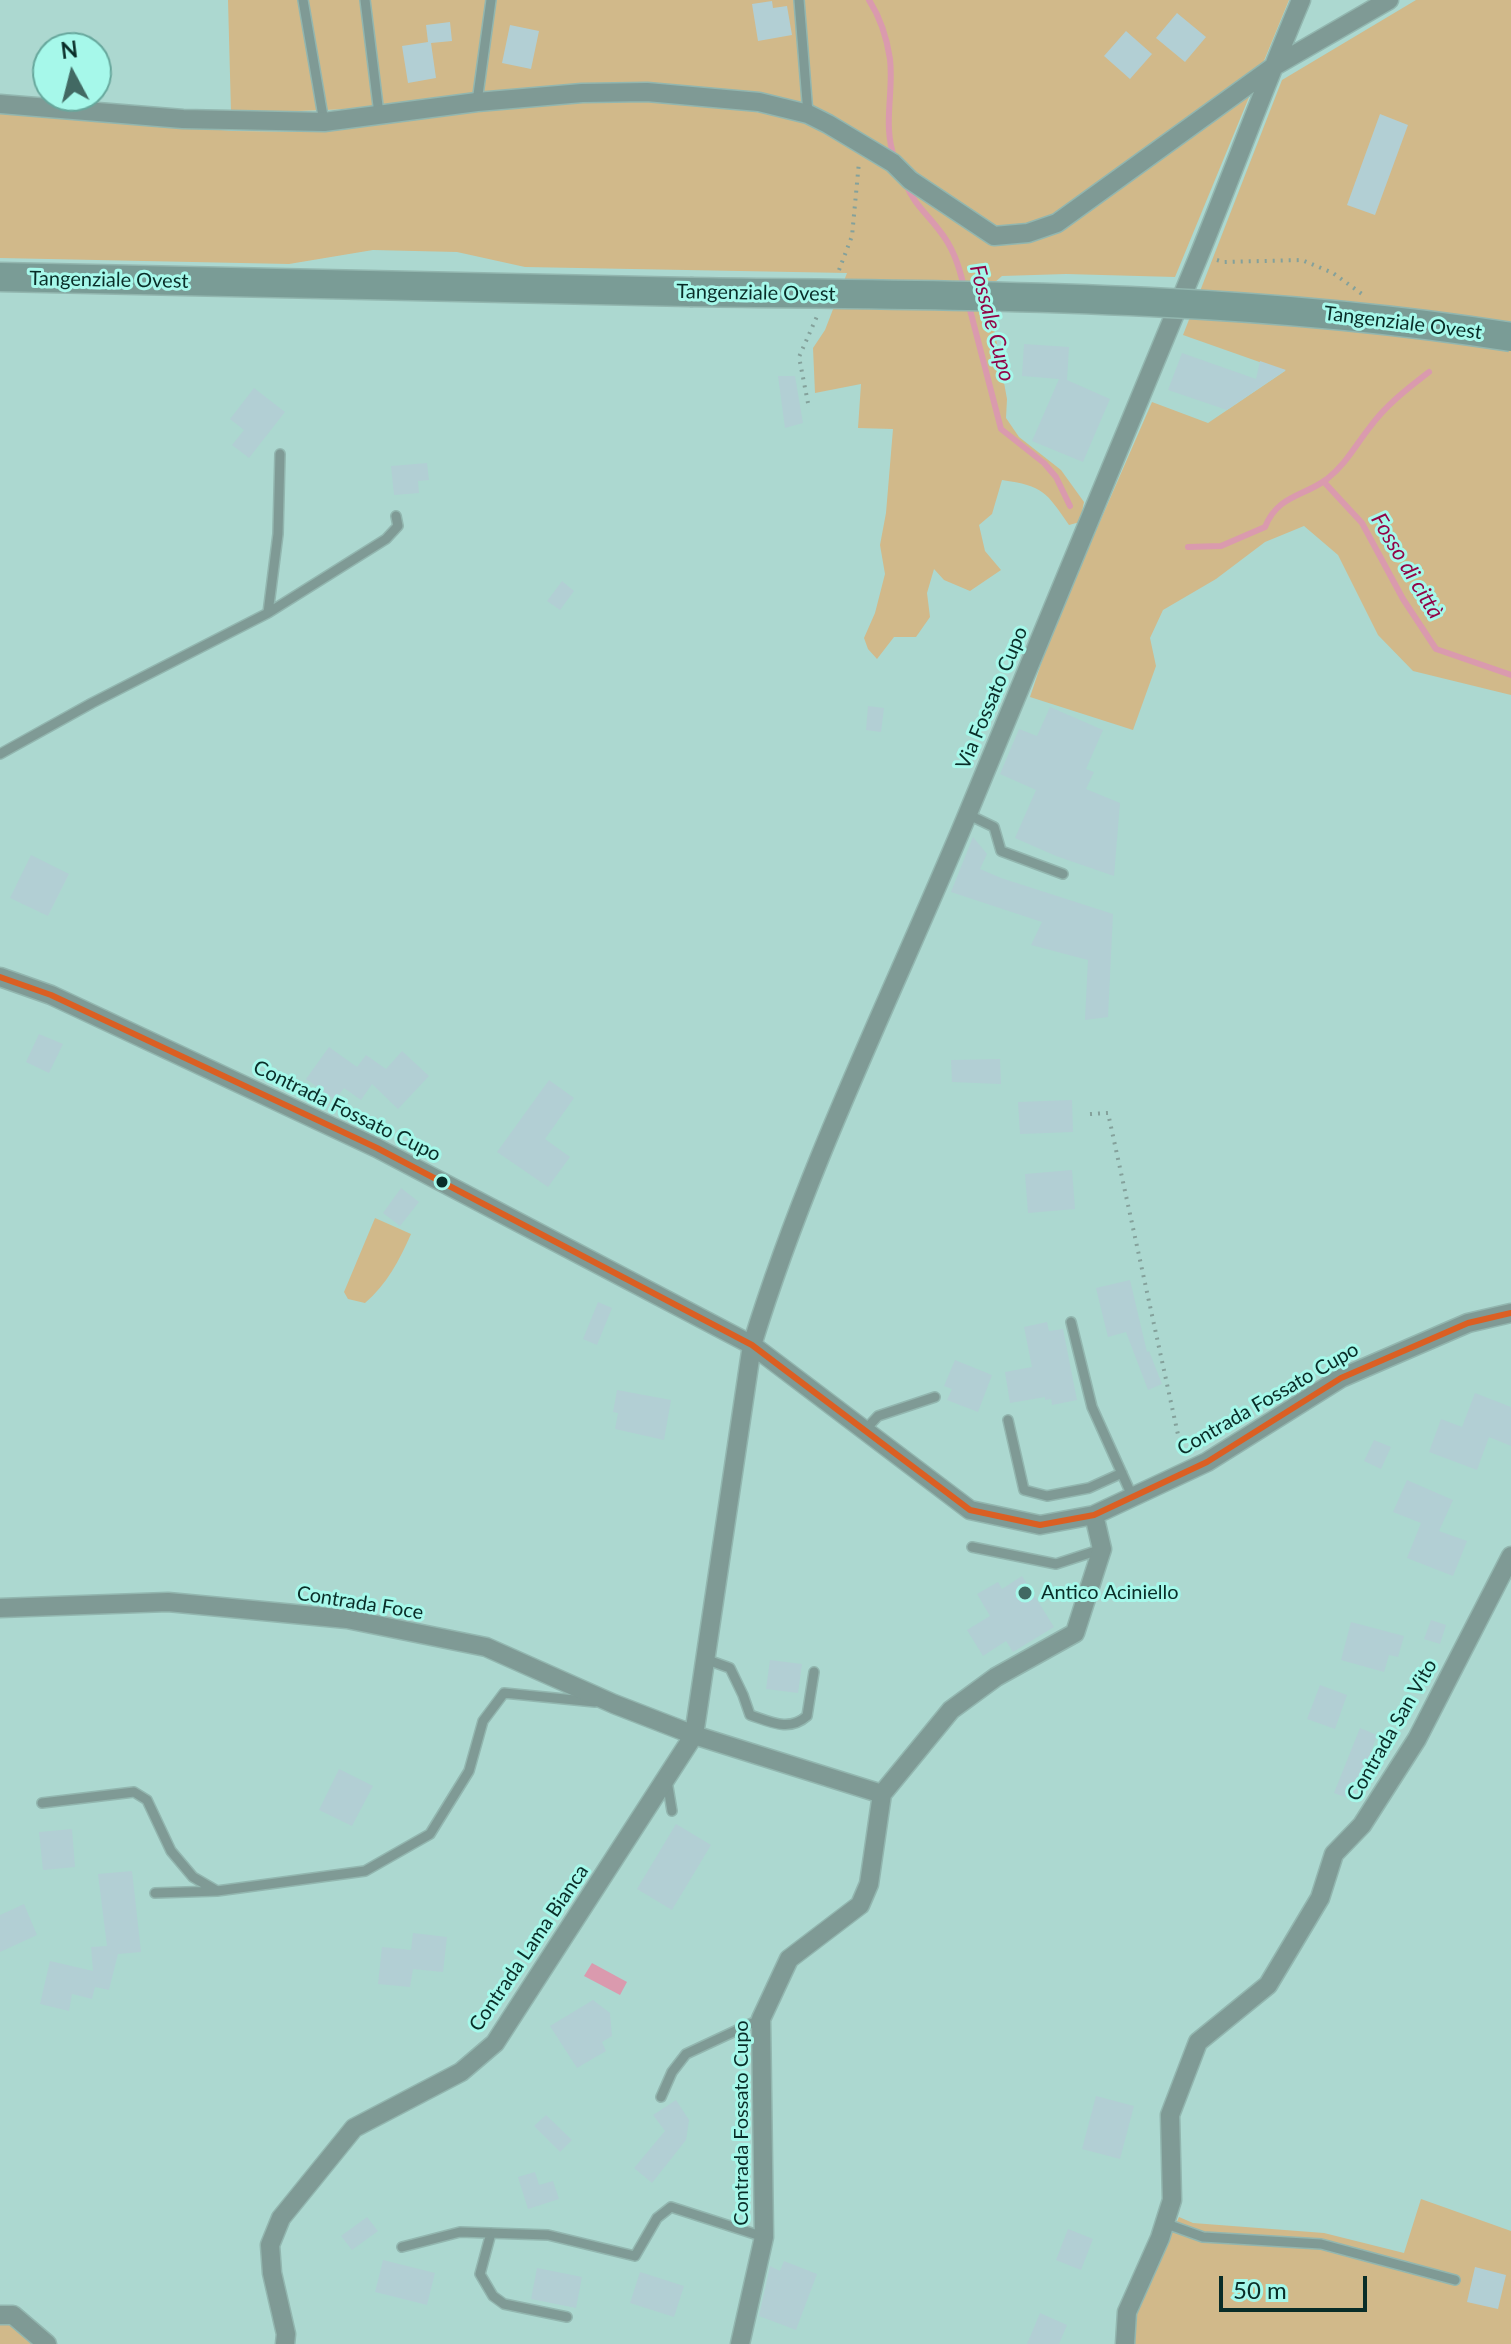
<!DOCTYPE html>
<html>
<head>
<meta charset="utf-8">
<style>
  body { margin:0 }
  #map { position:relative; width:1511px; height:2344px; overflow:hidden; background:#acd8d0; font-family:Lato,sans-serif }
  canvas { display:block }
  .north { position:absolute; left:32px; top:32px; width:80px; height:80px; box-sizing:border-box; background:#a6f8ea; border:2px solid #67a79c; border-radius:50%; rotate:353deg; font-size:22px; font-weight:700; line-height:32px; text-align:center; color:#092d28 }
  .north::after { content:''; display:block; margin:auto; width:28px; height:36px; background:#426963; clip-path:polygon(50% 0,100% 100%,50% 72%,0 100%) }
  .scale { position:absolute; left:1219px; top:2276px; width:148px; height:36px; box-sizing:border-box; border:4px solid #092d28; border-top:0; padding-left:10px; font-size:24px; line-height:28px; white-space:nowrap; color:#092d28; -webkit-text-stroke:6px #a6f8ea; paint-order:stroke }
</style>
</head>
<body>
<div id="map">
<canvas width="1511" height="2344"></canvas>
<div class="north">N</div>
<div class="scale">50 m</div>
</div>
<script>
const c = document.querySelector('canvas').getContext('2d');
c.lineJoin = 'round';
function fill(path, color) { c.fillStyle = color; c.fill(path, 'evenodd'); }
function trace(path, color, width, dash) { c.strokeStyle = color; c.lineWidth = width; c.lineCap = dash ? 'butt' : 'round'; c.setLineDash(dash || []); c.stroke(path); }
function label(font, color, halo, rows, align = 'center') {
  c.font = font + ' Lato,sans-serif'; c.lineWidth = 6; c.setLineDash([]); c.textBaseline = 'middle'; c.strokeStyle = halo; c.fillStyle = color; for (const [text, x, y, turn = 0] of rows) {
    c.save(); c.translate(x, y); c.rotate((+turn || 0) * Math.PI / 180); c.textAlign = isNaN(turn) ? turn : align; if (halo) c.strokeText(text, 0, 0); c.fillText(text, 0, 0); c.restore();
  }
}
fill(new Path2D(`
  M228,0H1289L1175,277L1066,274L1002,276L987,289L1007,399L1006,418L1019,437L1061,470L1084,502L1080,522L1069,525C1046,492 1044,486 1002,480L992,514L979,525L985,551L1001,570L970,591L944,580L934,569L927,593L930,617L916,637H894L877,659L868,649L864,638L875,613L885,574L880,545L886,513L893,429L858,428L861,384L815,393L813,348L825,330L847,273L525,267L457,252L373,250L289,264L0,258V113L233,131L314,132L503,108L603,100H678L762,113L796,120L832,135L865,138C807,93 762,94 693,90C648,87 603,83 559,85C508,88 458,100 408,104C349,110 290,112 231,112Z
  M1416,0H1511V695L1413,671L1378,635L1338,555L1304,526L1265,542L1216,579L1163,610L1150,638L1156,666L1133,730L1030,697L1051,634L1152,402L1208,423L1285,371L1183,335L1282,80Z
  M375,1218L411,1234C399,1261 387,1284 365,1303L348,1299L344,1292Z
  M1421,2199L1511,2231V2344H1132L1131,2322L1179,2217L1193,2223L1324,2233L1404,2253Z
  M0,2323L15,2325L39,2344H0Z`), '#d1b98a');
fill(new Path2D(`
  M592,1963L627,1982L620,1995L584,1976Z`), '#da9aae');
trace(new Path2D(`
  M869,0C880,17 887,39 890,59C894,93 882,126 895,159
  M906,184C913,203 927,214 939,230C953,247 959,266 964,287
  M969,306L1001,429L1044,463L1056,477L1070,506
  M1324,482L1362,523L1403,599L1436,649L1511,675
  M1188,547L1221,546L1265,527C1278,495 1303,497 1327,479C1346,464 1355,446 1370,427C1386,405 1407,389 1429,372`), '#da9aae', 6);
fill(new Path2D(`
  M772,1L773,8L787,6L792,35L758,41L752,4Z
  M1177,13L1206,37L1185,62L1156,38Z
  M450,22L452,41L431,43L436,78L408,83L402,46L428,42L426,25Z
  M510,25L539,31L531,69L502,63Z
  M1126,31L1152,54L1130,79L1104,56Z
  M1380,114L1408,125L1375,215L1347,205Z
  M1024,344L1069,347L1067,380L1110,399L1083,462L1032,441L1059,379L1022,376Z
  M1182,353L1256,379L1260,361L1286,370L1227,410L1168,390Z
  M778,376H795L803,423L785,428Z
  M254,388L285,412L249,458L232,445L244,430L230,419Z
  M427,463L429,480L418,481L419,493L394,495L391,466Z
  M562,581L574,591L560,610L547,601Z
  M868,706L884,708L881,732L866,730Z
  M1050,707L1103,730L1086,769L1094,772L1086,789L1120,803L1114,876L1056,856L1015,838L1036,790L1000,774L1019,729L1037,736Z
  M973,837L987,854L980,869L1001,878L1113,914L1108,1017L1085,1020L1088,960L1031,945L1042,922L951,892Z
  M31,855L69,874L48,916L10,898Z
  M39,1034L63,1044L49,1073L26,1062Z
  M329,1047L357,1067L366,1055L386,1069L402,1051L429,1076L398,1109L372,1084L361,1100L344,1088L335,1100L306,1079Z
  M1000,1059L1001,1084L952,1082L951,1060Z
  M549,1080L574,1098L545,1139L570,1157L548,1187L497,1152Z
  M1072,1100L1073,1132L1020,1134L1018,1102Z
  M1072,1170L1075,1209L1028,1213L1025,1174Z
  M401,1188L419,1202L400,1226L383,1213Z
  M1130,1280L1147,1352L1149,1351L1162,1384L1148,1390L1126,1332L1108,1337L1096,1288Z
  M598,1302L612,1308L597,1345L583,1339Z
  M1047,1322L1049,1331L1063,1329L1077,1400L1052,1405L1051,1399L1045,1400V1397L1010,1403L1005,1372L1032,1367L1024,1327Z
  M955,1360L992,1375L978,1412L947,1400L952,1389L944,1386Z
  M617,1390L671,1400L664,1440L615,1429L618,1413L613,1412Z
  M1475,1393L1511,1407V1446L1489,1437L1477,1470L1429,1452L1441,1419L1462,1427Z
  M1374,1440L1391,1447L1381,1469L1364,1461Z
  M1407,1480L1453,1500L1439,1531L1467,1541L1453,1576L1407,1558L1421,1523L1393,1512Z
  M1022,1576L1054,1627L1013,1652L1006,1641L983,1656L967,1630L990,1616L977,1594L998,1582L1002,1589Z
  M1431,1620L1446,1625L1440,1644L1424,1639Z
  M1351,1622L1404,1636L1398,1657L1389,1655L1384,1672L1341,1660Z
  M770,1660L802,1664L798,1693L766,1689Z
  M1320,1685L1347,1695L1335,1729L1307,1719Z
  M1360,1728L1377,1735L1353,1800L1334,1793Z
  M339,1769L373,1786L352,1826L319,1810Z
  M676,1824L711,1845L672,1910L637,1889Z
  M72,1829L75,1867L43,1870L39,1832Z
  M132,1871L141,1952L118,1954L109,1990L95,1987L92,1999L72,1994L69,2011L40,2004L50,1961L93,1971L91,1947L107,1946L98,1874Z
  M24,1904L37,1935L0,1952V1915Z
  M413,1933L447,1937L443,1972L413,1969L410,1987L378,1984L382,1947L411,1950Z
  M593,2000L610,2013L612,2036L602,2042L606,2051L577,2068L550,2026Z
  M1096,2096L1134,2106L1120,2159L1082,2149Z
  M676,2100L689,2120L686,2140L652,2183L634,2168L665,2131L653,2115Z
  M546,2115L572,2140L560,2152L534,2126Z
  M535,2172L539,2185L553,2181L559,2199L528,2209L518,2177Z
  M367,2217L378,2231L352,2250L341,2236Z
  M1068,2229L1093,2239L1081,2270L1056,2260Z
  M383,2260L435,2273L427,2305L375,2292Z
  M784,2261L817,2274L796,2330L759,2316L770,2266L780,2271Z
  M1475,2267L1506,2275L1498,2309L1467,2302Z
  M537,2268L582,2277L576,2308L531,2299Z
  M640,2272L684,2286L674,2317L630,2303Z
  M1040,2313L1067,2325L1059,2344H1027Z`), '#b2cfd4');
const lane = new Path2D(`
  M303,0L324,122
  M365,0L379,114
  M799,0L808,114
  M477,102L491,0
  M268,613L386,539L398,526L396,516
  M0,754L92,703L268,613L278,534L280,454
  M967,814L994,827L1001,851L1063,874
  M1071,1322L1092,1407L1133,1498
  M1008,1420L1024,1490L1047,1496L1089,1488L1122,1473
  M864,1431L878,1416L935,1397
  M972,1547L1056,1564L1102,1549
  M705,1659L730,1668L743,1695L750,1715C771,1722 789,1732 807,1716L814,1672
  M667,1781L672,1811
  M42,1803L134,1792L147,1800L171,1851L193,1877L217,1891
  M155,1893L217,1891L365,1871L430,1834L469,1771L483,1721L504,1693L595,1702
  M661,2097L672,2072L686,2054L761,2019
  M1164,2223L1203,2237L1321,2244L1455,2280
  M491,2233L480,2274L493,2296L504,2304L567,2317
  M402,2247L460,2232L548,2235L635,2256L657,2218L671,2207L764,2237`);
const street = new Path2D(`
  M0,104L183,119L324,122L477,102L582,93L647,92L759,102L808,114L828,124L893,163L910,180L994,236L1028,233L1057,223L1273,67L1389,0
  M0,977L51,995L377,1148L752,1345L970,1510L1040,1525L1094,1515L1207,1462L1341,1378L1468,1323L1511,1313
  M0,1608L168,1602L347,1619L486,1647L614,1704L694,1735L882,1794
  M0,2315H13L47,2344
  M285,2344L286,2334L272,2273L270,2245L281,2218L354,2128L461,2072L495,2043L694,1735L752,1345C808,1163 893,993 966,818C1043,631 1122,445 1198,258C1233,172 1265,85 1301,0
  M740,2344L764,2237L761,2019L789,1959L860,1905L869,1884L882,1794L951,1710L996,1677L1075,1633L1102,1549L1094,1515
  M1125,2344L1127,2312L1160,2238L1172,2200L1170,2115L1198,2042L1268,1985L1320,1898L1334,1854L1362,1825L1417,1739L1511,1556`);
const primary = new Path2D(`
  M0,277L690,292`);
trace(lane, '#92b6af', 12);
trace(street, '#92b6af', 21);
trace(primary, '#92b6af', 31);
trace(new Path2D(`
  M1217,260L1224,262L1302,260L1333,273L1362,294
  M839,270L852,236L859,162
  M808,403L799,357L818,314
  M1090,1114L1108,1113L1182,1453`), '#84a19b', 4, [2, 6]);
trace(lane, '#7f9a95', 9);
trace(street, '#7f9a95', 18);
trace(primary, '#7a9c96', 28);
const primaryBridge = new Path2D(`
  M690,292C964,296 1240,294 1511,337`);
trace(primaryBridge, '#92b6af', 31, []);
trace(primaryBridge, '#7a9c96', 28);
trace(new Path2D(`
  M0,977L51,995L377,1148L752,1345L970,1510L1040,1525L1094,1515L1207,1462L1341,1378L1468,1323L1511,1313`), '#db5f23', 6);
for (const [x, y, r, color] of [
  [442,1182,7,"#092d28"],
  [1025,1593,8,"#426963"]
]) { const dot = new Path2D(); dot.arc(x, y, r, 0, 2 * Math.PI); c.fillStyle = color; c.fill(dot); trace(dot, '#a6f8ea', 3); }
label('20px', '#092d28', '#a6f8ea', [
  ["Tangenziale Ovest",109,280,1],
  ["Tangenziale Ovest",756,293,1],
  ["Tangenziale Ovest",1403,323,7],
  ["Via Fossato Cupo",992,698,-67],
  ["Contrada Fossato Cupo",347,1111,26],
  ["Contrada Fossato Cupo",1268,1399,-30],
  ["Contrada Foce",360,1603,9],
  ["Contrada San Vito",1392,1730,-60],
  ["Contrada Lama Bianca",529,1948,-56],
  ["Contrada Fossato Cupo",742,2123,-90]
]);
label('20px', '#092d28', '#a6f8ea', [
  ["Antico Aciniello",1041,1593]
], 'left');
label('italic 22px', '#920547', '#a6f8ea', [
  ["Fossale Cupo",992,323,75],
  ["Fosso di città",1407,566,59]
]);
</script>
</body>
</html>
